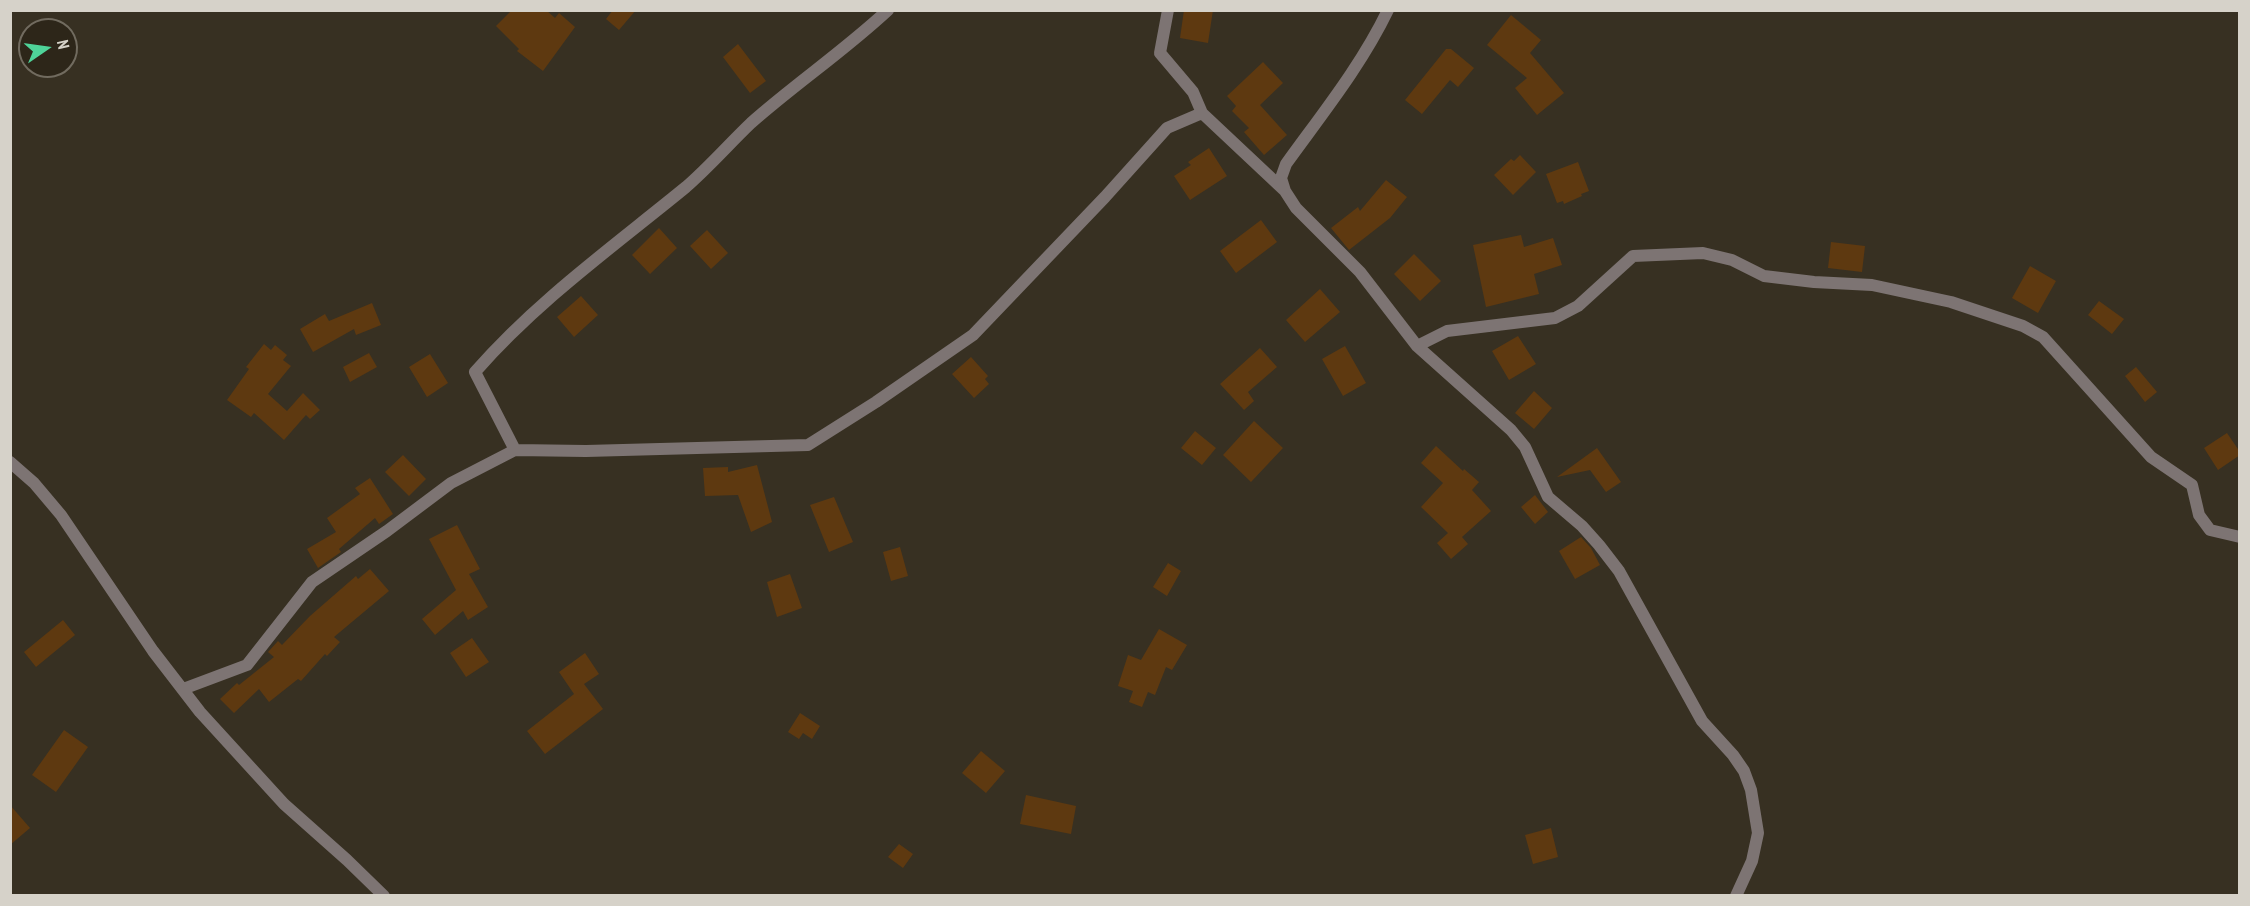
<!DOCTYPE html>
<html>
<head>
<meta charset="utf-8">
<style>
  body { margin:0 }
  #map { position:relative; width:2250px; height:906px; overflow:hidden; background:#373022; font-family:"PT Sans Narrow",sans-serif }
  canvas { display:block }
  .frame { position:absolute; inset:0; border:12px solid #d6d2c9; pointer-events:none }
  .north { position:absolute; left:18px; top:18px; width:60px; height:60px; box-sizing:border-box; background:#2d2619; border:2px solid #716b5f; border-radius:50%; rotate:77deg; font-size:16px; font-weight:700; line-height:24px; text-align:center; color:#d6d2c9 }
  .north::after { content:''; display:block; margin:auto; width:21px; height:27px; background:#4fd399; clip-path:polygon(50% 0,100% 100%,50% 72%,0 100%) }
</style>
</head>
<body>
<div id="map">
<canvas width="2250" height="906"></canvas>
<div class="frame"></div>
<div class="north">N</div>
</div>
<script>
const c = document.querySelector('canvas').getContext('2d');
c.lineJoin = 'round';
function fill(path, color) { c.fillStyle = color; c.fill(path, 'evenodd'); }
function trace(path, color, width, dash) { c.strokeStyle = color; c.lineWidth = width; c.lineCap = dash ? 'butt' : 'round'; c.setLineDash(dash || []); c.stroke(path); }
fill(new Path2D(`
  M512,10H546L555,18L559,13L575,27L543,71L517,51L519,49L496,26Z
  M613,10H636L619,30L606,19Z
  M1184,10H1213L1208,43L1180,38Z
  M1511,15L1541,40L1530,53L1564,93L1537,115L1515,88L1527,78L1487,45Z
  M738,44L766,81L750,93L723,57Z
  M1446,49H1451L1474,68L1458,87L1450,80L1422,114L1405,100Z
  M1263,62L1283,83L1260,105L1287,135L1264,155L1244,132L1249,128L1232,111L1236,106L1227,96Z
  M1209,148L1227,176L1190,200L1174,176L1191,165L1188,162Z
  M1520,155L1536,172L1513,195L1494,175L1511,159L1514,161Z
  M1578,162L1589,191L1581,194L1582,196L1564,204L1563,201L1557,203L1546,174Z
  M1386,180L1407,197L1390,218L1349,250L1331,228L1358,207L1360,211Z
  M1261,220L1277,242L1236,273L1220,251Z
  M659,228L677,248L650,274L632,255Z
  M707,230L728,253L711,269L690,246Z
  M1521,235L1524,247L1553,238L1562,265L1534,274L1539,294L1486,307L1473,245Z
  M1831,242L1865,246L1862,272L1828,268Z
  M1414,254L1441,281L1420,301L1394,274Z
  M2030,266L2056,281L2038,313L2012,298Z
  M1320,289L1340,312L1305,342L1286,320Z
  M581,296L598,315L574,337L557,317Z
  M2099,301L2124,319L2112,334L2088,315Z
  M372,303L381,325L356,335L354,329L313,352L300,329L325,314L329,321Z
  M1518,336L1536,364L1509,380L1492,351Z
  M264,344L271,350L275,345L287,355L283,360L291,366L268,394L287,411L303,393L320,410L310,419L306,415L284,440L254,413L251,417L227,400L249,369L246,367Z
  M1345,346L1366,383L1343,396L1322,359Z
  M1260,348L1277,367L1248,392L1254,401L1244,410L1220,384Z
  M369,353L377,367L350,382L343,367Z
  M430,354L448,383L427,397L409,367Z
  M971,357L988,376L985,379L989,384L974,398L952,374Z
  M2136,367L2157,392L2145,402L2125,376Z
  M1534,391L1552,408L1534,429L1515,413Z
  M1254,421L1283,448L1251,482L1223,455Z
  M1195,431L1216,448L1202,465L1181,448Z
  M2227,433L2240,452V455L2218,470L2204,448Z
  M1436,446L1463,471L1464,469L1479,482L1472,490L1491,511L1462,537L1468,544L1451,559L1437,543L1448,533L1421,507L1443,483L1421,463Z
  M1597,448L1621,482L1606,492L1590,470L1557,477Z
  M403,455L426,479L409,496L385,472Z
  M757,465L772,522L751,532L738,495L705,496L703,468L728,467V472Z
  M370,478L393,514L379,524L375,518L339,549L341,552L318,568L307,549L336,532L327,518L360,494L355,488Z
  M1535,495L1548,512L1535,524L1521,507Z
  M834,497L853,542L829,552L810,505Z
  M457,525L480,569L469,574L488,607L468,620L463,611L435,635L422,619L456,590L429,539Z
  M1581,537L1591,548L1600,565L1575,579L1559,551Z
  M900,547L908,576L891,581L883,552Z
  M1168,563L1181,571L1167,596L1153,587Z
  M370,569L389,591L334,637L340,642L327,656L325,654L301,681L298,679L269,702L259,689L234,713L220,699L237,683L239,685L274,657L268,652L278,641L282,645L310,616L356,576L358,579Z
  M790,574L802,608L777,617L767,582Z
  M63,620L75,635L36,667L24,652Z
  M1159,629L1187,645L1172,670L1166,667L1155,695L1148,692L1142,707L1129,702L1133,691L1118,686L1128,655L1141,660Z
  M472,638L489,662L466,677L450,653Z
  M585,653L599,674L584,684L603,709L545,754L527,731L574,694L559,672Z
  M800,713L820,726L812,739L803,733L799,739L788,732Z
  M64,730L88,747L56,792L32,775Z
  M981,751L1005,771L986,793L962,773Z
  M1026,795L1076,806L1071,834L1020,824Z
  M10,805L30,828L10,845Z
  M1551,828L1558,857L1533,864L1525,835Z
  M899,844L913,854L903,868L888,857Z`), '#5e3910');
trace(new Path2D(`
  M1168,10L1160,53L1193,92L1202,113
  M1388,10C1361,66 1322,114 1286,164L1281,178L1285,191L1296,208L1360,272L1417,346L1511,430L1525,447L1548,497L1582,526L1599,545L1619,571L1702,721L1733,755L1744,771L1751,790L1758,833L1752,861L1736,896
  M1417,346L1447,331L1555,318L1578,306L1633,256L1703,253L1732,260L1764,276L1814,282L1872,285L1951,302L2023,326L2043,337L2151,457L2192,485L2199,515L2210,530L2240,537
  M515,450L475,372C537,301 614,246 686,187C709,167 729,144 751,123C795,84 844,51 888,10
  M10,462L34,483L61,515L153,651L200,712L284,804L347,860L384,896
  M183,689L247,665L312,582L387,531L451,483L515,450L586,451L808,445L876,402L973,335L1105,197L1167,128L1202,113L1285,191`), '#7d7473', 12);
</script>
</body>
</html>
